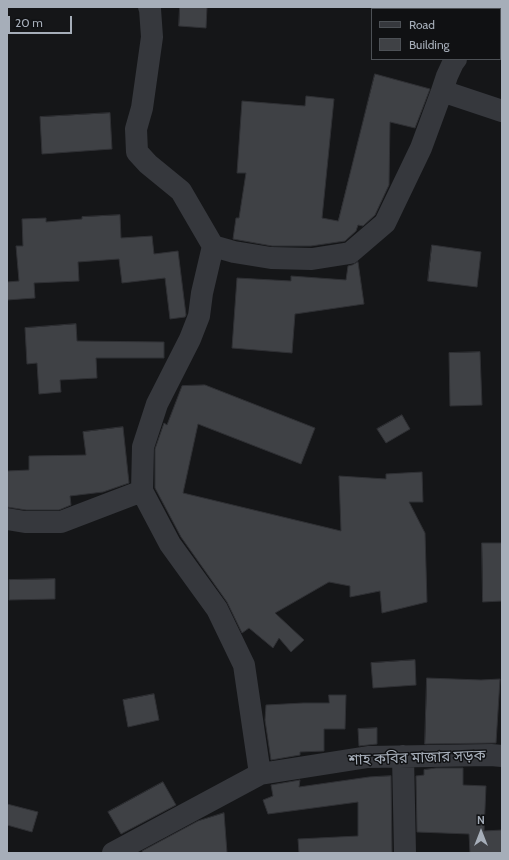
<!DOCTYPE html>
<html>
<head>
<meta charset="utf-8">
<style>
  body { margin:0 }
  #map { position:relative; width:509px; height:860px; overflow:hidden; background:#151618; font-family:Cabin,sans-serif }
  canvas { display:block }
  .frame { position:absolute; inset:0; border:8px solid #a6aeb9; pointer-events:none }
  .legend { position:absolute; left:371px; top:8px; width:130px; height:52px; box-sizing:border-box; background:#101113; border:1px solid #4c5055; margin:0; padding:5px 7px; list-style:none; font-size:12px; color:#a6aeb9 }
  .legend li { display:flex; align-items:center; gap:8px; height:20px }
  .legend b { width:20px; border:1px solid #4c5055 }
  .north { position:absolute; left:461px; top:812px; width:40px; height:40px; -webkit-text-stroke:3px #101113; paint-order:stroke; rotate:0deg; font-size:11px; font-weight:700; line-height:16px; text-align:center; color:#a6aeb9 }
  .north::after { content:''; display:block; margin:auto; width:14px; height:18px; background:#a6aeb9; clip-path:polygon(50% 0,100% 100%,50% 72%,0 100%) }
  .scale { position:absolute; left:8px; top:16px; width:64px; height:18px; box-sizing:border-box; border:2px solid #a6aeb9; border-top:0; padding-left:5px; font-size:12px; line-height:14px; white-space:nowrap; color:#a6aeb9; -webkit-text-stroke:3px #101113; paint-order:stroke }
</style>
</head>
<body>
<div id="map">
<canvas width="509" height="860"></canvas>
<div class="frame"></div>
<ul class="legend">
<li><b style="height:5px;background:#36383d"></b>Road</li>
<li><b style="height:11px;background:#3f4145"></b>Building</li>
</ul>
<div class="north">N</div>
<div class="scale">20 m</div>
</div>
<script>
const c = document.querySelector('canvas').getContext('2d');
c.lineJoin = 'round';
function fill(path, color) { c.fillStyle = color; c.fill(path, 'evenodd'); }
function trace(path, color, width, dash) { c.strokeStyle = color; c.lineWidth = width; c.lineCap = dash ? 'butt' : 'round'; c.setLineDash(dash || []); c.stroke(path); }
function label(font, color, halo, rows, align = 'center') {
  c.font = font + ' Cabin,"Noto Sans Bengali",sans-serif'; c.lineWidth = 3; c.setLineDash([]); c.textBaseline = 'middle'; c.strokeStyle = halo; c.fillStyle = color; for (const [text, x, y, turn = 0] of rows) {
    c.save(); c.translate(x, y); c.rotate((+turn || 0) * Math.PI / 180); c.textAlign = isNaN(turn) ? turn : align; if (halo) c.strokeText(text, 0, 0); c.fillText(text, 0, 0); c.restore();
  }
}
const building = new Path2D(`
  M180,7H207L206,28L179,26Z
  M375,74L430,89L415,128L390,122L389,185L375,215L363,226L358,225L356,231L345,241L311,246H272L233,239L236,218H239L246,173H237L242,101L305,106L306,96L334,99L322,218L338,221Z
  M110,113L112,149L42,154L40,117Z
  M120,215L121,238L152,236L154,254L178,251L186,315L185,317L170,319L165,278L122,283L119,259L78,262L79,281L34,283L35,298L7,300V282L19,281L16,246H23L22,219L46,218V222L82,219V217Z
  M432,245L481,252L477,287L428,281Z
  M358,262L364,304L295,314L292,353L232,348L237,278L291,281V276L346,280L348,266L352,265Z
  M76,324L77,341L164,342V358H96L97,378L60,380L61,392L39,394L37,363L27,364L25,328Z
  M480,352L482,405L450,406L449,353Z
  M205,385L315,428L301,464L198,424L183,493L341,531L339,476L386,479V474L422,472L423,502H409L425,533L427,602L382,613L380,591L350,597V586L329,582L275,613L304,640L291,652L279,638L273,648L249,628L242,633L227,602L181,537L155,488V449L164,423L167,425L182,386Z
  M402,415L410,429L386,443L377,429Z
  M123,427L129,483L103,492L70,496L71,505L59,510H26L7,507V471L29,470V456L86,455L83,432Z
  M482,543H502V601L483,602Z
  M55,579V599L9,600V580Z
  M415,660L416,685L373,688L371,663Z
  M427,678L481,680L500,679L496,743L425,744Z
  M154,694L159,720L128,727L123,700Z
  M329,695H346L345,729H324V751L300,752V755L271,760L265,720L266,705L303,703H329Z
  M377,728V744L359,746L358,729Z
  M436,768H463V785L486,786L484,831L502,830V853H470L469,834L417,832L416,776L424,775V770Z
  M391,776L392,853H299L298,839L358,836V802L268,814L263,800L273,796L271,785L300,780L299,787L369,777Z
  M163,782L176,805L121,834L108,812Z
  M7,804L38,812L32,832L7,825Z
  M224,813L227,853H143L142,851L198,821Z`);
fill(building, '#3f4145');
trace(building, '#2f3034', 1);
trace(new Path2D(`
  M149,7L150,9L152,37L142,108L136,129L137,152L148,164L181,191L213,246
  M460,7V9
  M442,91L502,111
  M7,519L25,522H61L142,491
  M403,756L405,853
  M260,774L244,665L217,609L170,544L142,491L143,447L157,404L190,339L199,316L202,293L213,246L234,252L271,258L312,259L350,253L385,223L421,148L442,91L447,76L453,63L456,59
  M113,853L260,774L368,757L491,755L502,756`), '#36383d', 22);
label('15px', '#a6aeb9', '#101113', [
  ["শাহ কবির মাজার সড়ক",417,758,-2]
]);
</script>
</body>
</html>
